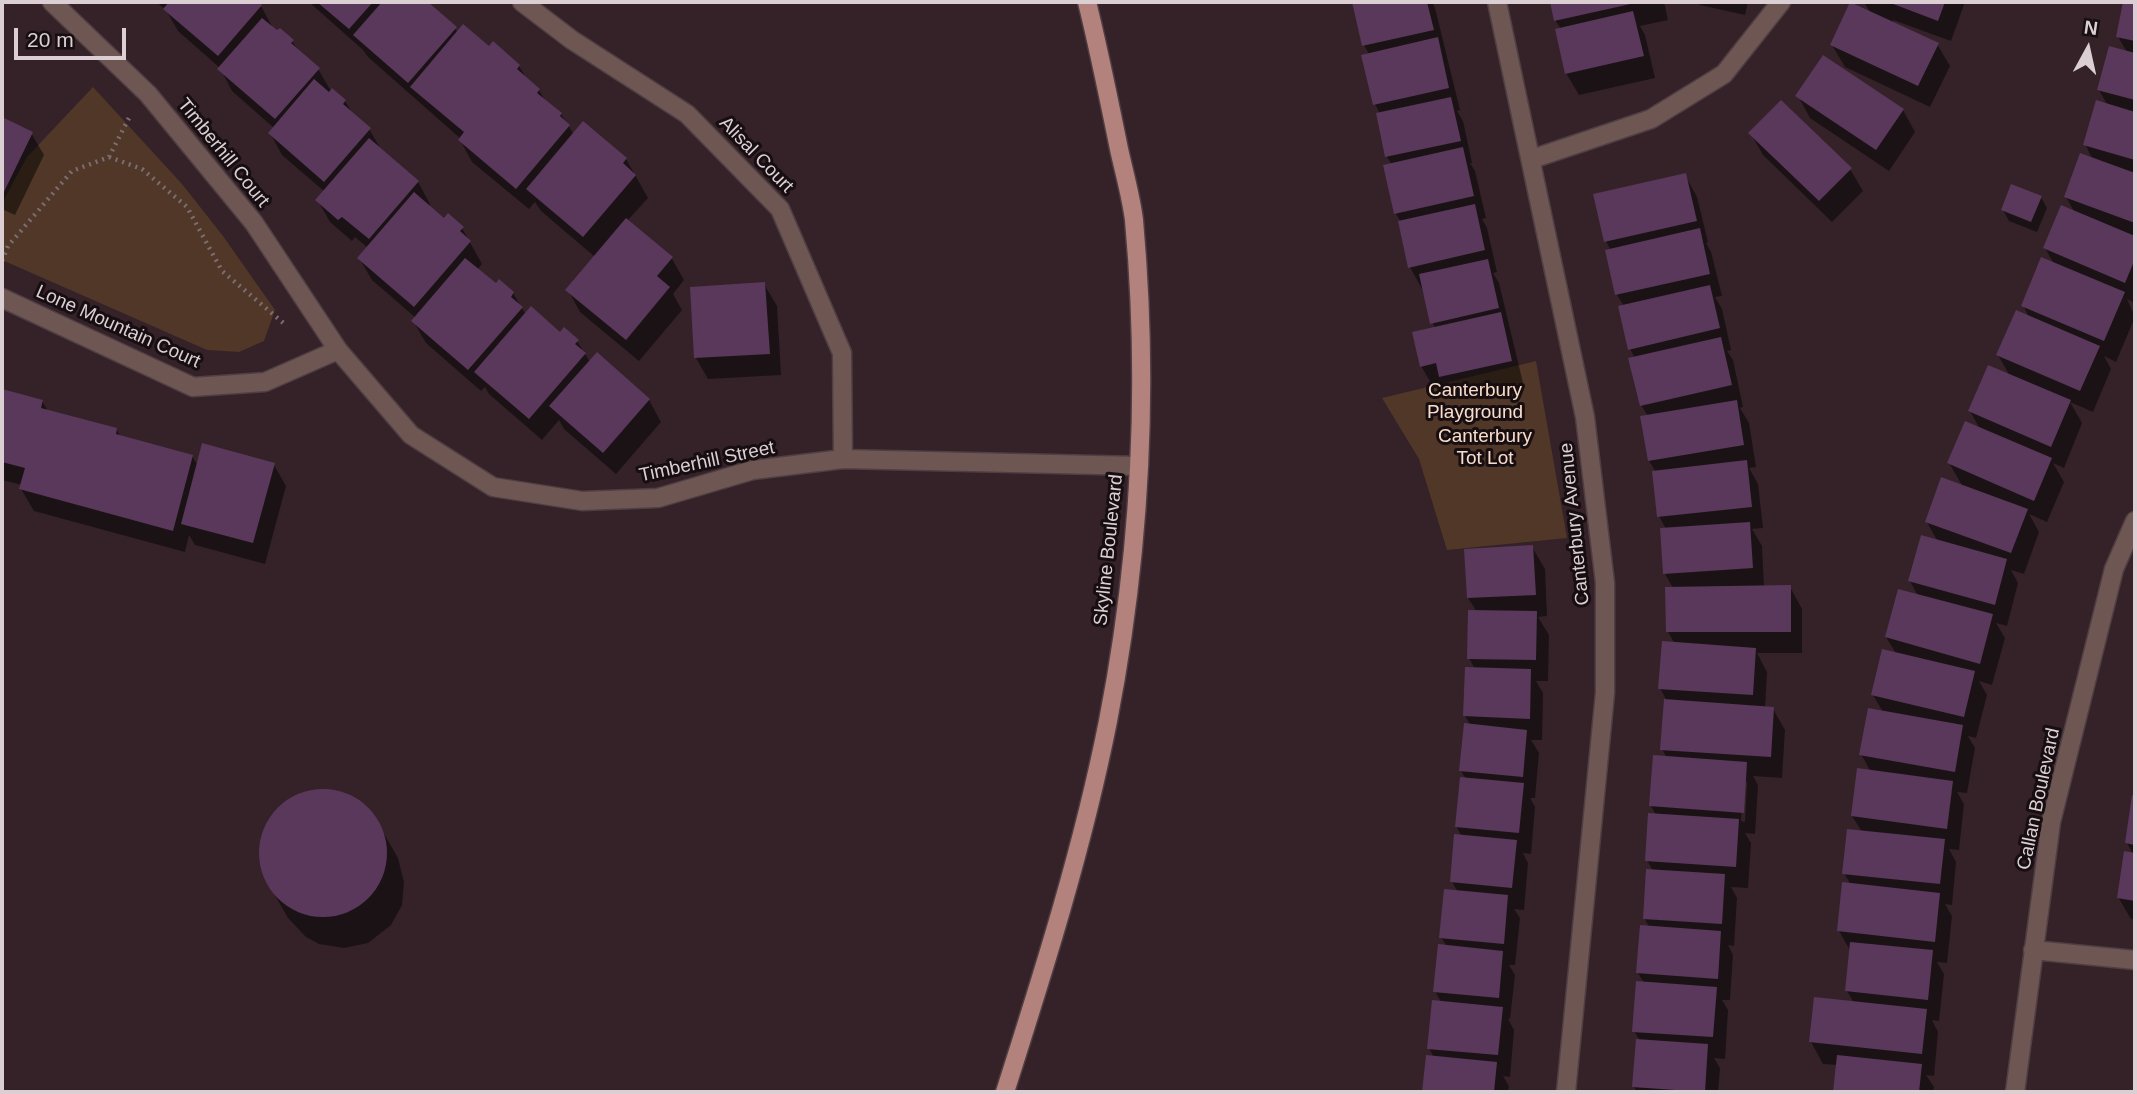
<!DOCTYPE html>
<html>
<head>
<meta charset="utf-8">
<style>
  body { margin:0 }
  #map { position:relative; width:2137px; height:1094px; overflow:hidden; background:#342228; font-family:Arial,sans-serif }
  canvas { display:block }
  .frame { position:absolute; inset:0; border:4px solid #dbcfd3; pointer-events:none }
  .north { position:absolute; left:2053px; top:14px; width:70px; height:70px; -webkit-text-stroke:5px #160e11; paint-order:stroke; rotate:8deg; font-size:19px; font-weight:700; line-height:28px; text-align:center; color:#dbcfd3 }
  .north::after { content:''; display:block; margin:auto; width:24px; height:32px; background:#dbcfd3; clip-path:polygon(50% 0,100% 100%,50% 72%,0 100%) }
  .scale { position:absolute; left:14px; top:28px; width:112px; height:32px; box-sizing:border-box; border:4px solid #dbcfd3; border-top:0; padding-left:9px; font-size:21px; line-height:24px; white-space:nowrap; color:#dbcfd3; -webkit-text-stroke:5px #160e11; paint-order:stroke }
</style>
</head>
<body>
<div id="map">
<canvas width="2137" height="1094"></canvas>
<div class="frame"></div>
<div class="north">N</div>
<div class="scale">20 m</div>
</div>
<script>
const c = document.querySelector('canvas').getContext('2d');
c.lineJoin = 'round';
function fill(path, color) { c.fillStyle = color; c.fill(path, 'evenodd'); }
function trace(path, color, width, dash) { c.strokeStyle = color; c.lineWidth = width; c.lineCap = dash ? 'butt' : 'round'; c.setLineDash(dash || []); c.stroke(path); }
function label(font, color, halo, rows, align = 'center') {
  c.font = font + ' Arial,sans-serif'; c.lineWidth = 6; c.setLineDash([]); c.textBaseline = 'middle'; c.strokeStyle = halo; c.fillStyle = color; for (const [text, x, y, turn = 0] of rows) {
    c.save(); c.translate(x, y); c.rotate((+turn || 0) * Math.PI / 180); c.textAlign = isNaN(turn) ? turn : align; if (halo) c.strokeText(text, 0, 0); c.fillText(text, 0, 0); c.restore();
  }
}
fill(new Path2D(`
  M93,87L182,184L223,236L275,310L264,341L239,352L207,350L2,260V203L27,157Z
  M1536,361L1567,538L1447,550L1419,459L1382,398Z`), '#503727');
fill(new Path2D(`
  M156,2H256L261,6L273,28L292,41L299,52L318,69L331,91L345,101L354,116L369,129L382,151L418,182L430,204L428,207L444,220L462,228L482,264L477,270L496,286L513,293L526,315L577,341L590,362L649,400L661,422L616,474L564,429L559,420L542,440L489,394L485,387L481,391L426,343L413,321L416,318L372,280L359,258L368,248L355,237L352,241L330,222L318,201L325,192L282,155L270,133L274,128L232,91L220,68L178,31L166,10Z
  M309,2H425L458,32L519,66L528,81L539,90L545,101L561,114L574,135L626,159L648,198L627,221L672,259L684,280L673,294L682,310L639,361L580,312L568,290L595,257L541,211L535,202L529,209L472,162L460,140L461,139L368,57L363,50Z
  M1354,2H1432L1435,8L1460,110L1457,111L1463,121L1472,163H1470L1475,171L1486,218L1482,219L1487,228L1497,272L1493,273L1499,283L1523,383L1453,398L1445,385L1434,388L1421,366L1435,329L1422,289L1410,267L1401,222L1396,214L1386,166L1392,165L1387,157L1378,115L1380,114L1375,104L1369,54L1364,45Z
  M1551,2H1664L1668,20L1640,26L1645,35L1655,78L1579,95L1566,73L1561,29L1555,20Z
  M1698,2H1748L1745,15L1700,5Z
  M1864,2H1965L1951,41L1893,20L1892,23L1937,44L1950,66L1930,107L1845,67L1832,45L1870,12Z
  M2124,2H2135V303L2127,299L2135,317L2116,362L2104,356L2111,369L2093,412L2070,402L2082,423L2064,468L2053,463L2064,482L2047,522L2029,514L2039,532L2024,574L2011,570L2018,583L2007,626L1996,623L2005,638L1992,685L1979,681L1987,695L1976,738L1968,736L1975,748L1967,793L1957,792L1964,804L1959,850L1949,849L1956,862L1952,905L1945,904L1952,916L1947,963L1937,962L1944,974L1939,1021L1932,1020L1938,1032L1934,1076L1926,1075L1934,1087L1933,1092H1835L1837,1065L1823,1064L1811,1042L1854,1003L1847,991L1851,952L1839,931L1851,885L1844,873L1862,832L1852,816L1871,772L1861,754L1883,712L1873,695L1897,655L1886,637L1918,596L1910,581L1938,542L1927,522L1963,487L1949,463L1980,429L1970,411L2010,376L1998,355L2030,319L2023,305L2054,264L2045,248L2075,213L2066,197L2093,160L2085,144L2108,106L2099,90L2127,52L2118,37Z
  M1798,96L1903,110L1915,132L1889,171L1810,118Z
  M2,119L31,133L44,155L15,215L2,209Z
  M1751,134L1850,169L1863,191L1832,222L1763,155Z
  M1685,175L1697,197L1708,242L1706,243L1711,252L1722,296L1715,297L1722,309L1731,350L1727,351L1733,360L1743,407L1740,408L1749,423L1756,467L1749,468L1758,484L1763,528L1752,529L1762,546L1764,587H1790L1802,609V653H1757L1767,672L1765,708L1773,709L1785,730L1782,778L1753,776L1758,785L1755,834L1745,833L1751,843L1748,888L1731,887L1737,898L1734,946L1728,945L1733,955L1730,1000H1722L1728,1010L1725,1059L1714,1058L1720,1068L1718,1092H1637L1634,1087L1640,1041L1634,1031L1644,983L1638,973L1650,928L1644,918L1653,871L1647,860L1656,815L1651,806L1667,758L1662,749L1667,701L1660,688L1675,644L1668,632L1673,588L1665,574L1666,529L1659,516L1656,472L1649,461L1642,417L1648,416L1641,405L1635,358L1630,349L1624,306L1617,295L1607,252L1611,251L1606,241ZM1744,782H1747L1745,822L1741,821Z
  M2041,197L2047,208L2037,232L2009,221L2003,210Z
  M764,284L777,306L781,375L708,379L696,358Z
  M2,391L42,401L48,411L116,429L121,437L192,456L198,466L274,465L286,486L265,564L195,545L189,535L185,552L34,511L21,489L22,485L2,480Z
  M1532,547L1545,569L1547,616L1538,617L1549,635L1548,681H1536L1543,693L1542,740H1531L1539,753L1535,798H1530L1535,807L1531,854L1523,853L1528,863L1524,910L1514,909L1520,918L1515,965H1509L1515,975L1510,1019H1508L1514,1030L1510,1077L1503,1076L1509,1086L1508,1092H1424L1427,1057L1434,1058L1429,1048L1441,1002L1435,991L1447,947L1441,937L1458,892L1452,882L1462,837L1456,826L1466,779L1461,771L1471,726L1465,716L1475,669L1469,658L1477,612L1468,598Z
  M321,791L345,795L364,806L379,825L398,858L404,882L402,905L391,925L368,943L344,948L319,944L306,937L288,918L269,885L261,859L264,834L276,813L295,798Z
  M2134,797L2135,798V920L2131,919L2118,897L2133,854L2127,843Z`), '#0007');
fill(new Path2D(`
  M169,2H258L262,5L218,56L163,9Z
  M317,2H373L349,29Z
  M382,2H428L457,27L408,83L353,35Z
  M1352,2H1427L1434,30L1362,46Z
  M1550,2H1635V3L1554,21Z
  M1850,2L1939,43L1918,86L1830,45Z
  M1888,2H1945L1938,21Z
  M2123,2H2135V41L2116,37Z
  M1633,11L1644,56L1565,74L1555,29Z
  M262,18L277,30L280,28L294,40L291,43L320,68L275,119L217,69Z
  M463,24L489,46L493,41L520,65L517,69L540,89L537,93L562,113L560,116L570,125L516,189L458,140L464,132L410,87Z
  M1438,37L1449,88L1373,105L1361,55Z
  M2109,46L2135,53V100L2097,90Z
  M1823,55L1904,109L1876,150L1795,96Z
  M314,79L329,92L332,88L346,100L343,104L371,128L324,182L268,133Z
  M1451,97L1461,141L1385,157L1376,113Z
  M1781,100L1852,168L1819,201L1748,133Z
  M2096,100L2135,112V160L2083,145Z
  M2,117L33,132L2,196Z
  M583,121L627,158L623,163L636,175L583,237L526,189Z
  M369,138L419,181L369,239L342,217L338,220L315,200Z
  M1463,147L1474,196L1394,214L1383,165Z
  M2080,153L2135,173V223L2064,197Z
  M1686,173L1697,221L1604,242L1593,194Z
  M2011,184L2042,196L2031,222L2001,210Z
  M414,192L444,218L448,213L464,227L460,231L471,241L414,307L357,258Z
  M1475,204L1485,250L1408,268L1398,221Z
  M2061,205L2135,236V259L2125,283L2043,248Z
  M626,218L673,257L657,276L670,287L626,340L565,290Z
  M1700,228L1710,274L1615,295L1605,250Z
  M2041,257L2125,292L2104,341L2021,306Z
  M465,258L496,283L499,279L514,292L511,297L523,307L468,370L411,321Z
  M1488,259L1499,308L1430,324L1419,274Z
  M765,282L770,354L694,358L690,287Z
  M1710,285L1720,328L1628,350L1618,306Z
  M531,306L560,332L564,327L579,340L575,344L586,353L529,419L474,372Z
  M2016,310L2100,346L2080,391L1996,355Z
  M1501,312L1512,361L1439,377L1436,363L1420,367L1412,332Z
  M1721,337L1732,385L1640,406L1628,358Z
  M597,352L650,399L603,453L549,406Z
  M1988,365L2071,400L2051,447L1968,411Z
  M2,389L43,400L41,408L117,428L116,434L193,455L173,531L19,489L25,468L2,462Z
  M1737,400L1744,445L1648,461L1640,416Z
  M1965,421L2052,458L2034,501L1947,463Z
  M202,443L275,463L253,543L181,524Z
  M1747,460L1752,507L1657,517L1652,471Z
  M1941,477L2028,509L2011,553L1925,522Z
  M1750,522L1753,568L1663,574L1660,528Z
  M1921,535L2007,559L1995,605L1908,581Z
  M1533,545L1536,595L1467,598L1464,549Z
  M1791,585V632H1666L1665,587Z
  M1898,589L1993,614L1980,664L1885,637Z
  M1468,610L1537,611L1536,660L1467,659Z
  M1662,641L1756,648L1753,695L1658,689Z
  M1882,649L1975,671L1964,717L1871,695Z
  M1465,667L1531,669L1530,719L1463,716Z
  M1664,699L1774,707L1771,757L1660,750Z
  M1868,708L1963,725L1955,772L1859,755Z
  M1464,723L1527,730L1523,777L1459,771Z
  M1653,755L1747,762L1744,813L1649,806Z
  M1857,768L1953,781L1947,829L1851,816Z
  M1460,777L1524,783L1519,833L1455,827Z
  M259 853a64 64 0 1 1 128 0a64 64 0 1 1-128 0Z
  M2132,795L2135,796V845L2125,843Z
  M1648,813L1739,819L1736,867L1645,861Z
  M1847,829L1945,839L1940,884L1842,874Z
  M1454,834L1517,840L1512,888L1450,882Z
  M2124,851L2135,853V901L2117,898Z
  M1646,869L1725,874L1722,924L1643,919Z
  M1842,882L1940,893L1935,942L1837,931Z
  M1444,889L1508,895L1504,944L1439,938Z
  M1640,925L1721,931L1718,979L1636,973Z
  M1850,942L1933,950L1928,1000L1845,991Z
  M1438,944L1503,951L1499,998L1433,992Z
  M1636,981L1717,987L1713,1037L1632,1032Z
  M1814,997L1927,1009L1922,1054L1809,1042Z
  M1432,1000L1503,1007L1498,1055L1427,1049Z
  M1636,1039L1708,1044L1705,1092L1632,1087Z
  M1426,1055L1497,1062L1494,1092H1422Z
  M1837,1055L1922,1064L1919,1092H1833Z`), '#59385b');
const minor = new Path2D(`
  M52,2L148,94L254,223L338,350L411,435L493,487L582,501L658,498L753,470L843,459L1139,466
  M522,2L572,40L687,114L780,209L842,353L843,459
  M1497,2L1585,417L1605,583V693L1566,1092
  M1532,159L1651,119L1724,74L1781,2
  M2,298L193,387L265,382L338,350
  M2033,950L2135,960
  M2015,1092L2051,822L2114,569L2135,521`);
const major = new Path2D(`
  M1005,1092C1044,970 1083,847 1108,721C1140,557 1149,386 1134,220C1131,196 1124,172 1119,149C1109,100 1099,50 1087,2`);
trace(minor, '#4f3e43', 21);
trace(major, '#4f3e43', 21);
trace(new Path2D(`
  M109,157L142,169L187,207L222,271L287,326
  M2,261L8,246L72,171L109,157L131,114`), '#7c6d72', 4.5, [2, 5]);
trace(minor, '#6e5653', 18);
trace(major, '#b3827d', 18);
label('19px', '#dbcfd3', '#160e11', [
  ["Timberhill Court",223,153,51],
  ["Alisal Court",756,155,46],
  ["Lone Mountain Court",118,327,24],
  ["Timberhill Street",707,462,-12],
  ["Canterbury Avenue",1575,524,-96],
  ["Skyline Boulevard",1109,550,-84],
  ["Callan Boulevard",2039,799,-78]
]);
label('19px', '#f9ddca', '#160e11', [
  ["Canterbury",1475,391],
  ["Playground",1475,413],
  ["Canterbury",1485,437],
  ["Tot Lot",1485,459]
]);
</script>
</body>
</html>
